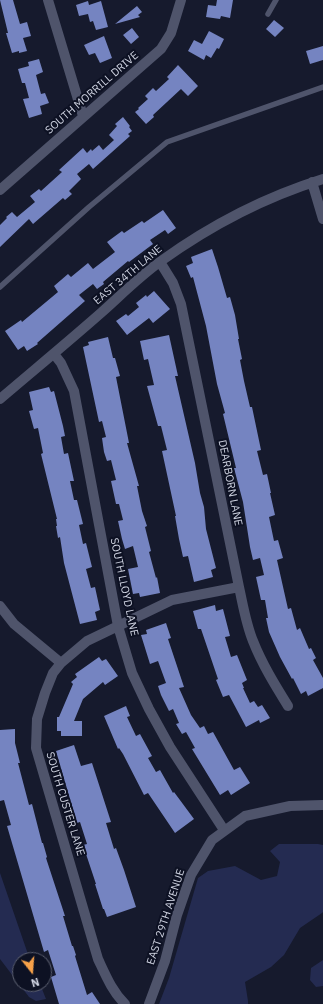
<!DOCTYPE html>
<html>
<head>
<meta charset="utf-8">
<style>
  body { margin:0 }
  #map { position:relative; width:323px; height:1004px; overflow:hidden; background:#161a2d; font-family:"IBM Plex Sans",sans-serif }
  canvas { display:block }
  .north { position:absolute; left:12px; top:952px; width:40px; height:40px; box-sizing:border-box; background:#0d1123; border:1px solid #5b5f6f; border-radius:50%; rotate:163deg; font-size:11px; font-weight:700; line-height:16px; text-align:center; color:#cfd3e1 }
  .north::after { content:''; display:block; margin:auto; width:14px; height:18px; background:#f7a149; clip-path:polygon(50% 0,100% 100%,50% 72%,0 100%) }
</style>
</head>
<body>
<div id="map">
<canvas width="323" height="1004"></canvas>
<div class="north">N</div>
</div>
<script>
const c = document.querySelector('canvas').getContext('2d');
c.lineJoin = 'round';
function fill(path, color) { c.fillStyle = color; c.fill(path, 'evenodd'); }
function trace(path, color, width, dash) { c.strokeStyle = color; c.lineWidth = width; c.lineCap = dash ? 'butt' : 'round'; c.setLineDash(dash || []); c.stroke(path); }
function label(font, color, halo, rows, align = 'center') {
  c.font = font + ' "IBM Plex Sans",sans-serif'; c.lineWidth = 4; c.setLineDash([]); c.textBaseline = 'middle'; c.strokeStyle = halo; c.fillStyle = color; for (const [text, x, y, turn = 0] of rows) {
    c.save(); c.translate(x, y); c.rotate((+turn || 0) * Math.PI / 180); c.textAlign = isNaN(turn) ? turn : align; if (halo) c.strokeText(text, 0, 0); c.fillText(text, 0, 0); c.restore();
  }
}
fill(new Path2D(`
  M279,844H318L323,845V912L322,913L300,928L284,955L271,967L245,982L248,1001V1004H159L169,978L198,878L208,871L235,866L261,880L277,876L280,862L270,851Z
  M0,873L30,960H20V984H40L46,999L36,1001L29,997L0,959Z
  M323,960V986L316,987L310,980L311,968Z`), '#242b51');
fill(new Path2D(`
  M0,0H13L20,24L27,22L31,36L23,38L27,51L19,53V51L12,53L6,33H8Z
  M217,0H233L230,18L221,16L220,19L206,17L208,5L216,6Z
  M88,1L89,5L101,1L108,27L96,30L93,21L90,22L88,14L79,16L76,5Z
  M137,6L142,12L138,15L140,17L115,24Z
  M274,20L284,28L275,37L266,29Z
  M132,28L139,37L131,44L123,35Z
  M209,31L224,39L219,49L217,48L211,58L206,55L204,60L188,51L194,40L202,44Z
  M104,36L112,58L100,63L95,53L89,55L84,45Z
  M323,46V60L310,64L306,51Z
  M39,59L43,72L36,75L41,94L45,93L49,103L40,106L42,114L29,118L23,99L29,98L25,83H22L18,69L29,66L28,62Z
  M178,65L198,86L188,96L181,89L153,115L154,117L146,124L135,112L139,109L138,108L148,99L145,96L153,88L156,91L169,79L167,77Z
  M123,117L130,126L129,127L132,131L128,134L130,136L93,169L89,164L77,174L81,179L69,191L72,194L65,200L63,198L33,224L29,219L0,247V225L7,218L6,217L12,212L17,217L35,202L30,196L39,189L41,191L62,172L59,170L83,148L87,153L91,149L92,151L99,145L103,150L114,140L109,135L117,126L115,124Z
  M163,210L176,228L168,234L165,230L150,240L153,244L129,262L128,261L103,282L104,284L97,289L93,284L79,295L85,301L37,343L38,344L27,351L24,346L18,350L5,331L21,320L22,322L58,292L54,286L68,274L71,277L88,263L93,269L115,252L107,242L122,231L124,233L142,221L144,223Z
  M212,249L218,267L227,298L230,297L235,315L239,339H238L242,359L240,360L244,381L250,407H252L261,450L257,451L263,475L267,474L271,493H270L275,515L269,517L274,541L278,540L283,558L277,560L288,609L291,608L297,630L300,628L309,649L311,648L316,658L313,660L323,678V688L308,696L306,691L301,694L293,678L292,679L280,657L269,632L266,618H268L265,600H261L256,577L264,575L260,558L253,560L250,547L243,502L234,468H236L223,414L225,413L217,384L206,326L193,277L191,278L186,266L193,263L191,257Z
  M154,291L170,309L153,323L149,318L127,335L116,321L126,314L128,316L139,307L136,303L146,295L147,297Z
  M169,335L178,376H175L195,463L200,493L204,507L206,529L216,568L211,570L213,577L194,582L188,556L183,557L179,539L175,516H176L162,451L167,450L161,426H158L147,386L154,385L148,359L144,360L140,341Z
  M108,337L113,358H115L120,376L116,377L129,443H127L139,486H137L142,511L147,526L145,527L151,551L149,552L156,578L157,577L160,593L140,597L139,593L133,594L128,569L138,567L133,546L125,549L122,539L118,521L123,520L119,504H116L111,481L116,480L111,460L107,461L104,452L102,438L106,437L102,421L99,422L83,347L89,345L88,342Z
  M49,387L51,392L54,391L63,426L65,436L61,437L64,454L68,453L74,481H70L74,500H77L83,524L79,525L83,544L86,543L92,567L86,569L91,588L95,587L100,610L95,612L97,620L80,624L64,563L60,537L58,538L56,526H57L56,519H57L41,454L43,453L38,428L34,429L29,411L33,410L29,392Z
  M215,605L216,611L223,609L230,636L225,637L231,657L237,655L247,680L242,683L244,688H243L250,703L254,701L258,707L262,705L270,718L260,723L259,720L246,727L229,695L223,697L216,680L218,679L201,629H198L193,611Z
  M166,623L171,638L168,639L184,687L179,688L191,715L200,728L204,726L208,734L213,732L234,770L240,767L250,783L231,795L228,790L220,795L192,749L195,748L186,732L182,734L176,724L179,723L173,709L169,711L161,695L158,686L166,683L158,661L150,664L141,635L147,634L146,630Z
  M99,657L102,661L106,659L118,676L105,685L103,682L83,699L74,721H82V736H61V731H57V717H59L73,684L71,682L77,677L75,674Z
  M126,706L130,716L127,717L136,736L140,734L152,756L148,758L156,772L160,770L173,793L174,792L194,819L175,833L148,793L144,795L123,754L119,748L118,749L104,716Z
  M15,729V743L20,763H18L29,805L32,804L42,843H43L47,857L46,858L65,916H63L72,946H73L76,955L75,956L87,995L92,992L100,1004H59L51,977L56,975L48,950L44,952L7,826L11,825L4,800L0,801V730Z
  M74,745L81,766L92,763L111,822L106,823L114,849L116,848L124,870L136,907L107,917L104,909H103L95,884H96L83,845L87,844L80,822L77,823L56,751Z`), '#7584c1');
trace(new Path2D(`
  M268,14L276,0
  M0,287L89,207L167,142L323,87`), '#4f546b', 5.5);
trace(new Path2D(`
  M48,0L83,116
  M312,182L323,219
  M0,190L161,49L171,33L181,0
  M160,262L173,283L181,304L239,587C243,605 246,624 253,641C262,664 275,685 288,706
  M54,354L61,363L74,391L118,626L132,673L149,709L170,747L224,830
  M0,399C34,370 68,342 102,312C121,295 140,276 161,261C211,225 265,197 323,179
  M0,606L14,624L61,663
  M125,1004C112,991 106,976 98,959L36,748L37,719L45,693L53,673L61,663L87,641L172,600L239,587`), '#4f546b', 10);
trace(new Path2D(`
  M149,1004L165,961L177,915L191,875L212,840L245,816L290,806L323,805`), '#4f546b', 10);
label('11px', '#cfd3e1', '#0d1123', [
  ["SOUTH MORRILL DRIVE",92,93,-41],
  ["EAST 34TH LANE",128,275,-40],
  ["DEARBORN LANE",230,483,79],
  ["SOUTH LLOYD LANE",124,587,78],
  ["SOUTH CUSTER LANE",65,804,73],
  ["EAST 29TH AVENUE",166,917,-72]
]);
</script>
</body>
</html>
